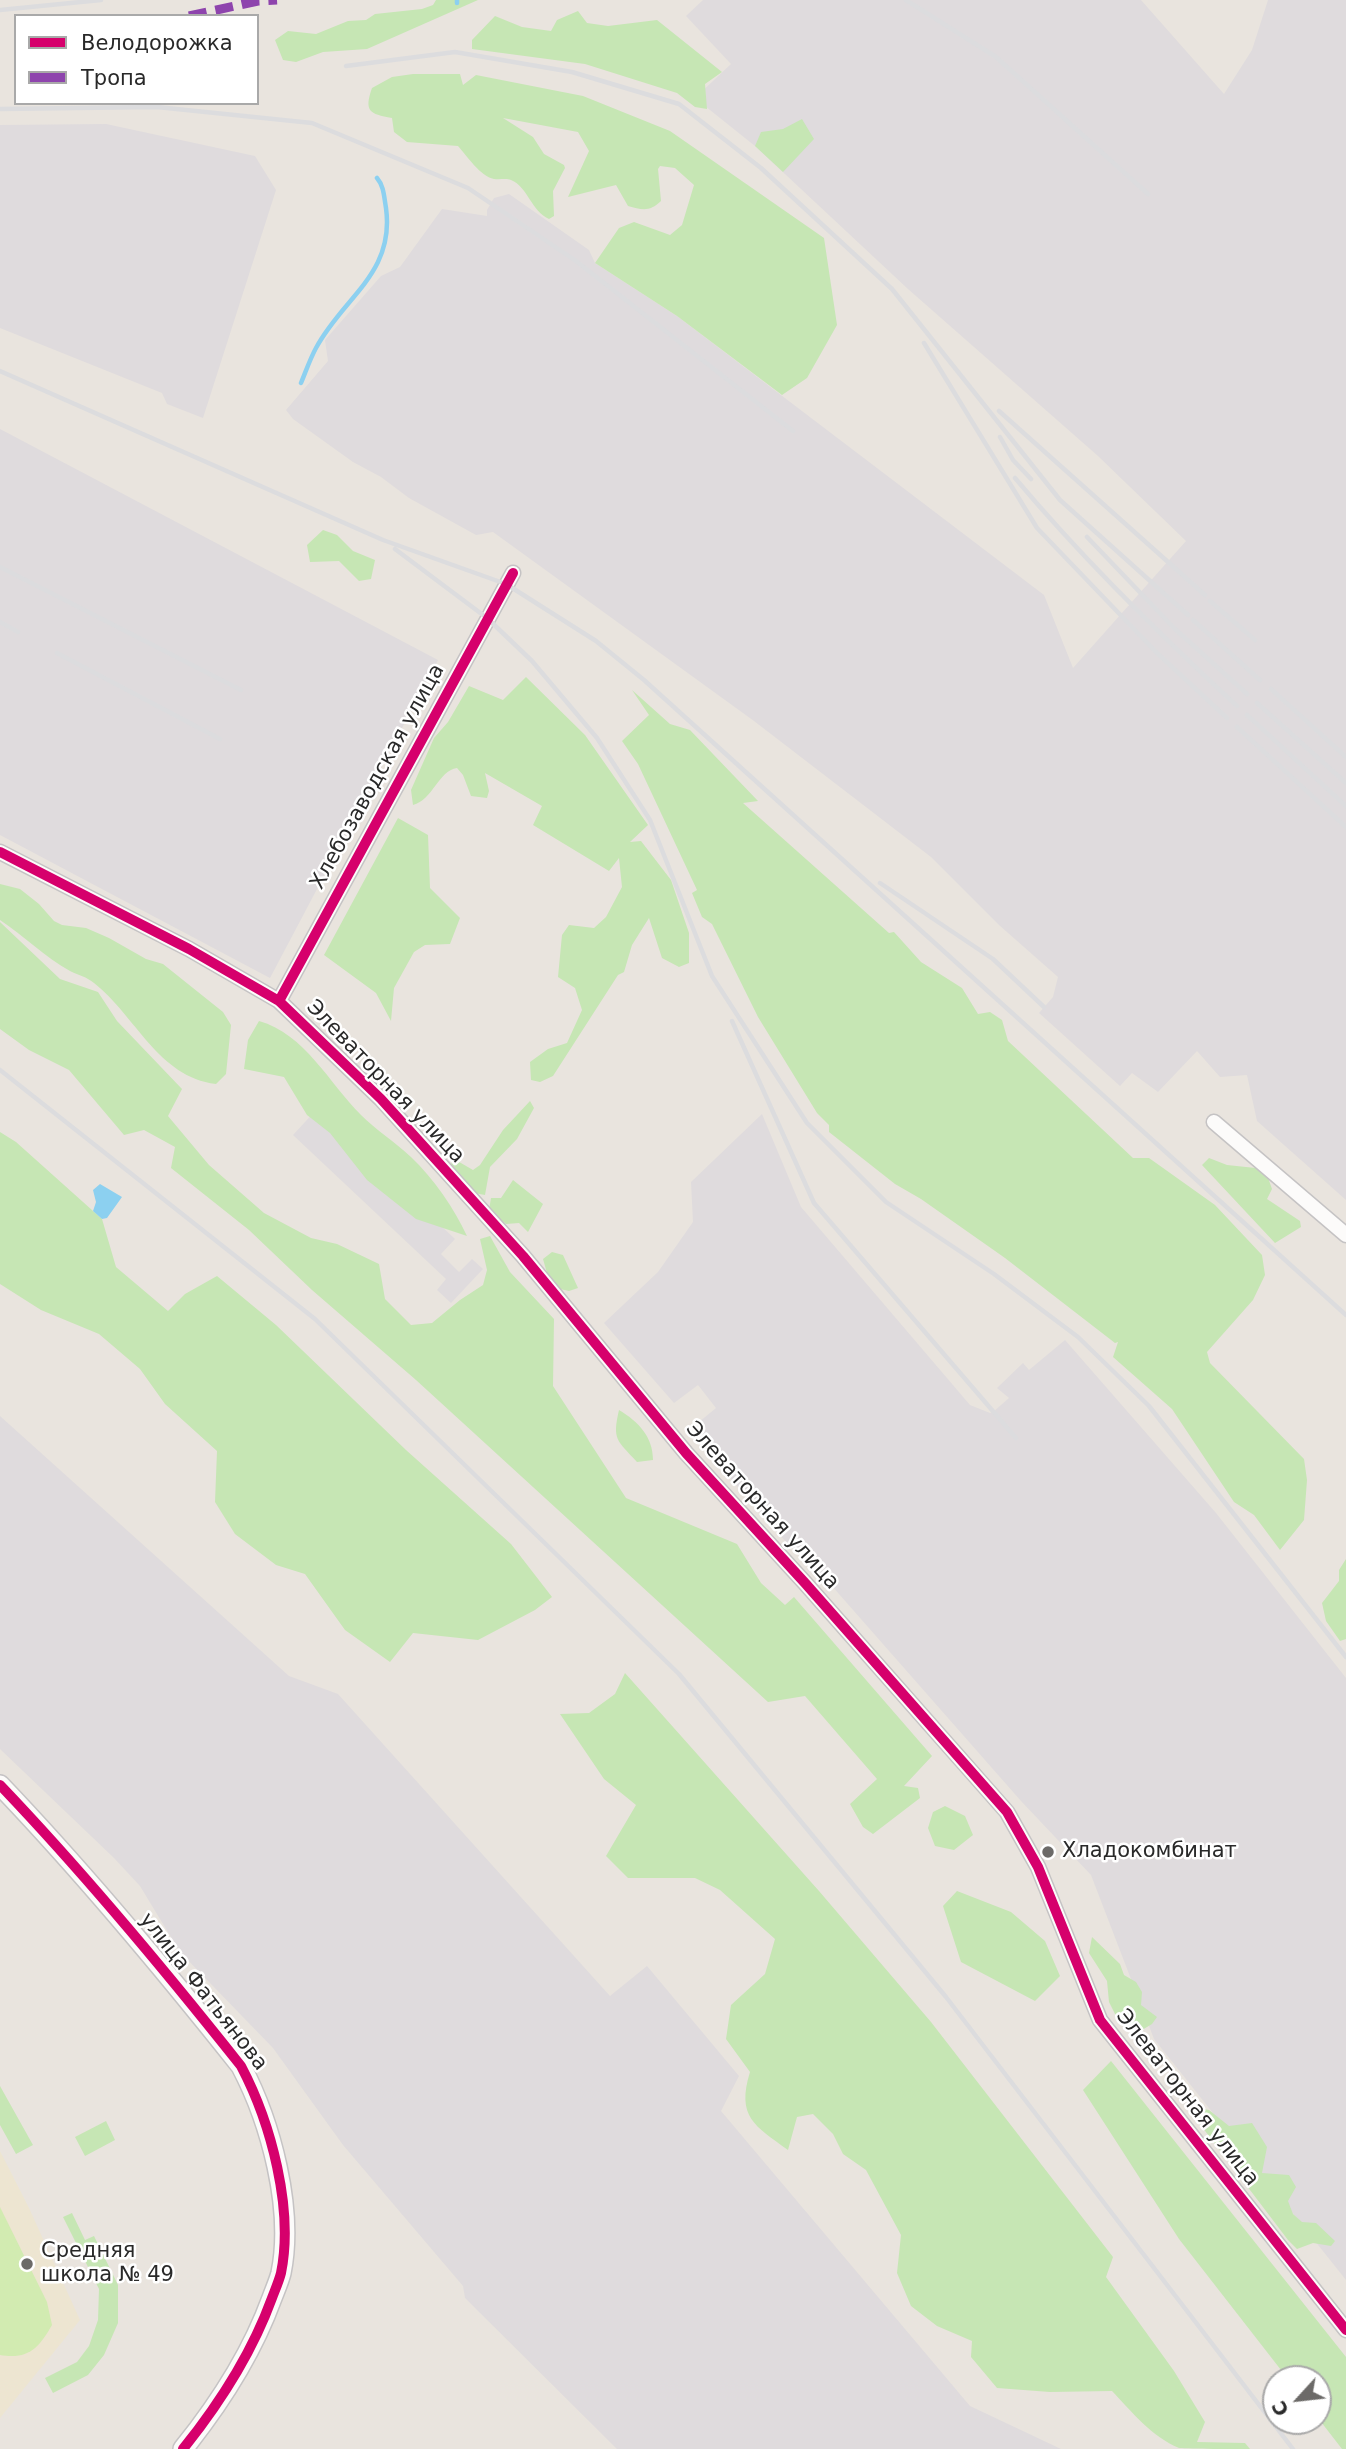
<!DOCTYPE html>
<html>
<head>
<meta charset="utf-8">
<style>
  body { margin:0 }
  #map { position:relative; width:1346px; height:2449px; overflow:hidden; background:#e9e4de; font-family:"DejaVu Sans",sans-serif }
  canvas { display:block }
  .legend { position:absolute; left:14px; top:14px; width:245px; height:91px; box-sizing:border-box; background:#fff; border:2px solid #a9a9a9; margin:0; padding:9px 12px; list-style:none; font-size:21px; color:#292929 }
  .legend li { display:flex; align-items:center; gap:14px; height:35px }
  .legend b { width:35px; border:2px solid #a9a9a9 }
  .north { position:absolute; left:1262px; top:2365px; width:70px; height:70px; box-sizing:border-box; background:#fff; border:2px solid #a9a9a9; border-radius:50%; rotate:243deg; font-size:19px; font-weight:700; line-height:28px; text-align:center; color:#292929 }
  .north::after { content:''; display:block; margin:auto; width:24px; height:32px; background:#6c6a68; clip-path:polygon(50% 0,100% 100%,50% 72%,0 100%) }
</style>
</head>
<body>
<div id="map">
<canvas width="1346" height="2449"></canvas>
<ul class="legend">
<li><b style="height:9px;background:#d6006c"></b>Велодорожка</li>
<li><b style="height:9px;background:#8e44ad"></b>Тропа</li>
</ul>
<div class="north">С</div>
</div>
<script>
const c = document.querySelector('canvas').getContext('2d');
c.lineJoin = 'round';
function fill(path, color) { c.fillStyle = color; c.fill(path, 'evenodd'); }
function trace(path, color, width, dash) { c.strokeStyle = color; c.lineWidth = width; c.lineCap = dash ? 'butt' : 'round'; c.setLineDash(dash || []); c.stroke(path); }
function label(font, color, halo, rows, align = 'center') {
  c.font = font + ' "DejaVu Sans",sans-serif'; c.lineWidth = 5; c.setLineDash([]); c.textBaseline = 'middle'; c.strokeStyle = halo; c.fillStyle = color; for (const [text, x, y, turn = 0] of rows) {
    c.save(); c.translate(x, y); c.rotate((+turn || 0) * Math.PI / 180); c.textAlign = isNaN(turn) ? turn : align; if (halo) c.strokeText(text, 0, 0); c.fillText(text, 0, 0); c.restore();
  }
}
fill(new Path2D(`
  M703,0H1141L1224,94L1252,50L1268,0H1346V1200L1257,1121L1247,1075L1220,1077L1197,1051L1158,1092L1132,1073L1120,1086L1039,1013L1053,997L1058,977L999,925L931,857L754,721L493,532L476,535L409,498L381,477L353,462L293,419L286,410L328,361L325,340L381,276L400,267L442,209L487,216V210L494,198L509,194L589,250L595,263L677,316L1044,595L1073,668L1186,541L1098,456L908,289L755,146L695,98L731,64L686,16Z
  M106,124L255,156L276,190L203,418L167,404L162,393L0,328V125Z
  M0,429L438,660L270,978L0,835Z
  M317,1109L455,1239L441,1254L459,1272L472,1259L483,1269L451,1303L437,1290L446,1279L293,1135Z
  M762,1114L801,1207L970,1405L990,1413L993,1412L1009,1398L997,1388L1023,1363L1029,1370L1065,1340L1216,1513L1346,1678V2280L1154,2039L1091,1875L1021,1801L817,1569L786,1542L710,1455L693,1427L716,1408L698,1385L674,1403L604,1323L658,1272L693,1222L691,1182Z
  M0,1416L289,1676L338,1694L610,1996L647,1966L739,2076L721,2111L970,2406L1061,2449H617L465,2298L463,2286L343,2145L273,2048L180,1952L140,1886L114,1858L0,1749Z`), '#dfdbdd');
fill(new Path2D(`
  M0,2151L29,2208L80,2320L0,2418Z`), '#ede5d1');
fill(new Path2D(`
  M436,0H478L367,49L323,52L296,62L283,60L275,40L288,31L316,34L348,21L366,20L375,14L422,9L433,5Z
  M578,11L587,23L608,26L657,20L722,72L705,84L707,109L695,107L677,93L585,64L472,49V40L495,16L522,27L551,31L557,20Z
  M413,74H460L463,85L476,75L583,96L670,131L824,238L837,325L807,378L782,395L677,316L595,263L619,228L634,222L670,235L682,225L694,185L675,168L660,166L658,169L661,201C650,212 642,210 628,206L616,185L568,197L589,151L578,132L503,118L533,137L544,154L564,165L565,168L553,191L554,216L549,219C531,211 528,187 511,180C506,178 500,180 494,179C480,176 467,156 458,146L407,142L394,132L392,118C369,114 364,111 372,88L392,77Z
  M802,119L814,139L783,172L755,146L761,132L783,129Z
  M323,530L337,535L353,551L375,560L371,579L359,581L339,561L310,562L307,545Z
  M526,677L585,735L648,825L630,842L641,841L671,880L689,933V963L679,967L662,958L649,918L632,945L624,972L618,975L553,1076L540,1082L531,1080L530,1062L548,1049L567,1043L582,1010L575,988L558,977L562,935L569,925L594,928L606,917L622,887L619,858L609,871L533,825L542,806L485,773L489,791L487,798L471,796L463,775L457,768C438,771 433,800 413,805L411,790L434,738L448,722L469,686L503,700Z
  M632,690L670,724L690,730L758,801L743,803L889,933L894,932L921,962L962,988L978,1014L990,1012L1002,1020L1008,1041L1133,1158H1149L1215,1205L1262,1255L1265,1275L1253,1300L1207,1352L1210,1363L1304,1459L1307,1480L1304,1520L1280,1550L1254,1515L1234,1502L1172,1409L1113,1357L1118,1342L1115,1343L1005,1258L921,1199L895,1184L829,1132V1125L817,1113L758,1017L712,924L702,917L692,893L697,890L638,764L622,741L649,715Z
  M398,818L428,835L430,888L460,918L450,944L425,945L414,952L394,988L391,1021L376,993L324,955Z
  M0,884L20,889L39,904L54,921L62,925L86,928L109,938L146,959L163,964L223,1012L231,1025L226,1074L216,1084C158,1077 136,1016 94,983C87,977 78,975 70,971C45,957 24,936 0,920Z
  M0,922L60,979L98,992L117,1021L182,1089L168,1116L209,1165L264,1213L311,1238L337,1244L379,1264L385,1299L411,1325L432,1323L460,1300L483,1285L487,1270L480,1239L490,1236L510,1272L554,1319L553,1386L626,1498L737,1544L761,1583L785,1605L794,1597L932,1756L904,1786L918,1788L920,1798L873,1834L863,1827L850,1804L877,1779L805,1696L768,1702L416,1380L312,1290L249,1230L171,1168L175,1147L144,1130L124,1135L69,1070L29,1050L0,1029Z
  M259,1021C305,1034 329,1083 361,1115C376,1130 395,1142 411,1157C434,1179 454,1208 467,1236L416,1219L367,1180L330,1133L307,1115L284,1077L244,1069L248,1040Z
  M530,1101L534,1108L517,1139L490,1167L485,1195L469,1192L447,1171L454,1159L473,1170L480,1165L503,1130Z
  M0,1132L16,1142L102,1219L116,1267L168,1311L185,1294L217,1276L276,1325L406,1450L511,1544L552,1597L535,1610L478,1640L413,1633L390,1662L345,1630L305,1574L276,1565L235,1534L215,1502L217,1451L165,1404L140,1369L99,1334L41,1310L0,1284Z
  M1209,1158L1227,1165L1265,1169L1272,1189L1267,1199L1300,1221L1301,1227L1275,1243L1202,1165Z
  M513,1180L543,1204L528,1232L519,1223L506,1224L489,1210L491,1198H501Z
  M552,1252L563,1255L578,1288L569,1291L551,1287L543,1259Z
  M619,1410C639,1422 653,1437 653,1460L637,1462C617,1440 612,1440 619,1410Z
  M1346,1559V1639L1340,1641L1326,1621L1322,1603L1339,1581V1570Z
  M625,1673L819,1891L931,2022L1113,2257L1106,2277L1174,2371L1205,2422L1197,2442L1245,2443L1250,2449C1235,2449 1190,2449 1179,2448C1152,2437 1131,2411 1112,2391L1050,2392L997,2388L971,2357L972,2341L937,2326L911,2306L897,2273L901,2235L866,2170L843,2154L833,2134L813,2114L797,2117L788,2150C755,2126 736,2117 750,2072L726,2039L731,2005L765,1974L775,1939L720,1890L695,1878H628L606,1856L636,1805L604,1779L560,1714L589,1713L615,1694Z
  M945,1806L965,1816L973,1835L954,1850L935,1846L928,1828L933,1812Z
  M957,1891L1011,1912L1045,1941L1060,1976L1035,2001L961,1962L943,1906Z
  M1092,1937L1120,1964L1124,1975L1136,1982L1142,1992L1141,2005L1157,2017L1152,2024L1137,2033L1119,2022L1109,2002L1107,1981L1089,1953Z
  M1111,2061L1346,2357V2449H1342L1318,2418V2379H1288L1179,2239L1083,2090Z
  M0,2086L33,2145L16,2154L0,2125Z
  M1203,2109L1209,2110L1229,2126L1252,2123L1267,2147L1262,2173L1289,2175L1296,2187L1288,2201L1293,2214L1302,2222L1316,2223L1335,2241L1331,2246L1313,2243L1297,2249L1288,2240L1196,2119Z
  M106,2121L115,2140L85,2156L75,2137Z
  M72,2213L85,2240L94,2236L118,2285V2323L104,2355L88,2375L53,2393L45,2378L77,2362L89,2346L98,2320L99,2289L63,2217Z`), '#c6e6b4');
fill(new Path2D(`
  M0,2207L47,2302L52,2325C39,2348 28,2360 0,2355Z`), '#d2ebb1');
fill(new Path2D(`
  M100,1184L122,1197L107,1218L102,1219L93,1211L96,1202L93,1190Z`), '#8cd0f0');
trace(new Path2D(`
  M457,0V3
  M301,383C306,371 310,359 316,348C343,297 395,274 386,208C384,197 384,186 377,178`), '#8cd0f0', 4.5);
const street = new Path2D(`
  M0,852L189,949L279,1001L381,1099L523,1256L686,1453L805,1583L1007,1812L1038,1867L1100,2020L1346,2330
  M279,1001L513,573
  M1214,1122L1346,1235`);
const secondary = new Path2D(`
  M0,1785C86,1875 164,1969 241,2066C271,2123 294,2209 281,2273C279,2281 275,2290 272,2298C252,2353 220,2403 183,2449`);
trace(street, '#c5c3c4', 17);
trace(secondary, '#c5c3c4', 22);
trace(street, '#fcfbfa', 14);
trace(secondary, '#fcfbfa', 19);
trace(new Path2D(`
  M906,0L996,57L1148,194
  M0,10L101,0
  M346,66L455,52L572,72L679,104L761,168L892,289L1060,500L1188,615
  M0,109L157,107L312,123L468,188L576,261L793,431
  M924,343L1037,528L1156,652L1227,718
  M0,371L383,540L506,584L596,641L644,680L1346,1315
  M999,411L1205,595
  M1000,437L1013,460L1031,479
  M1015,478C1083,559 1159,634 1237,706
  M1087,537L1175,629L1247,694
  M395,549L487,618L532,661L597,738L650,820L712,976L807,1123L886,1202L994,1274L1078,1337L1149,1406L1346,1657
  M0,567L241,690
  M1210,601L1255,640
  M1193,620L1260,680
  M0,622L18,632
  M57,653L220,739
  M1271,689L1346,757
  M1257,703L1346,783
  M1247,715L1346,806
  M1237,727L1346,827
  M880,883L993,959L1044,1007
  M732,1021L814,1203L1016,1438
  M0,1070L315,1319L679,1674L946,1997L1293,2449`), '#dcdcde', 4.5);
trace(new Path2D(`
  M189,16L258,1L277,0`), '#8e44ad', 9, [18, 9]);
trace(new Path2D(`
  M0,852L189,949L279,1001L381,1099L523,1256L686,1453L805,1583L1007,1812L1038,1867L1100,2020L1346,2330
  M279,1001L513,573
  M0,1785C86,1875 164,1969 241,2066C271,2123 294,2209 281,2273C279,2281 275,2290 272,2298C252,2353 220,2403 183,2449`), '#d6006c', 10);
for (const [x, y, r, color] of [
  [1048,1852,7,"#6c6a68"],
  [27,2264,7,"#6c6a68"]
]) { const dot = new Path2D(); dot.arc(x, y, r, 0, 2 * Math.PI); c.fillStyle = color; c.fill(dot); trace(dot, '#fff', 2.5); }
label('21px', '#292929', '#fff', [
  ["Хлебозаводская улица",378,777,-61],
  ["Элеваторная улица",385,1082,46],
  ["Элеваторная улица",762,1506,48],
  ["улица Фатьянова",203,1992,52],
  ["Элеваторная улица",1187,2098,52]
]);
label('21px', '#292929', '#fff', [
  ["Хладокомбинат",1062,1852],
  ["Средняя",41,2252],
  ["школа № 49",41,2276]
], 'left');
</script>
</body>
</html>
